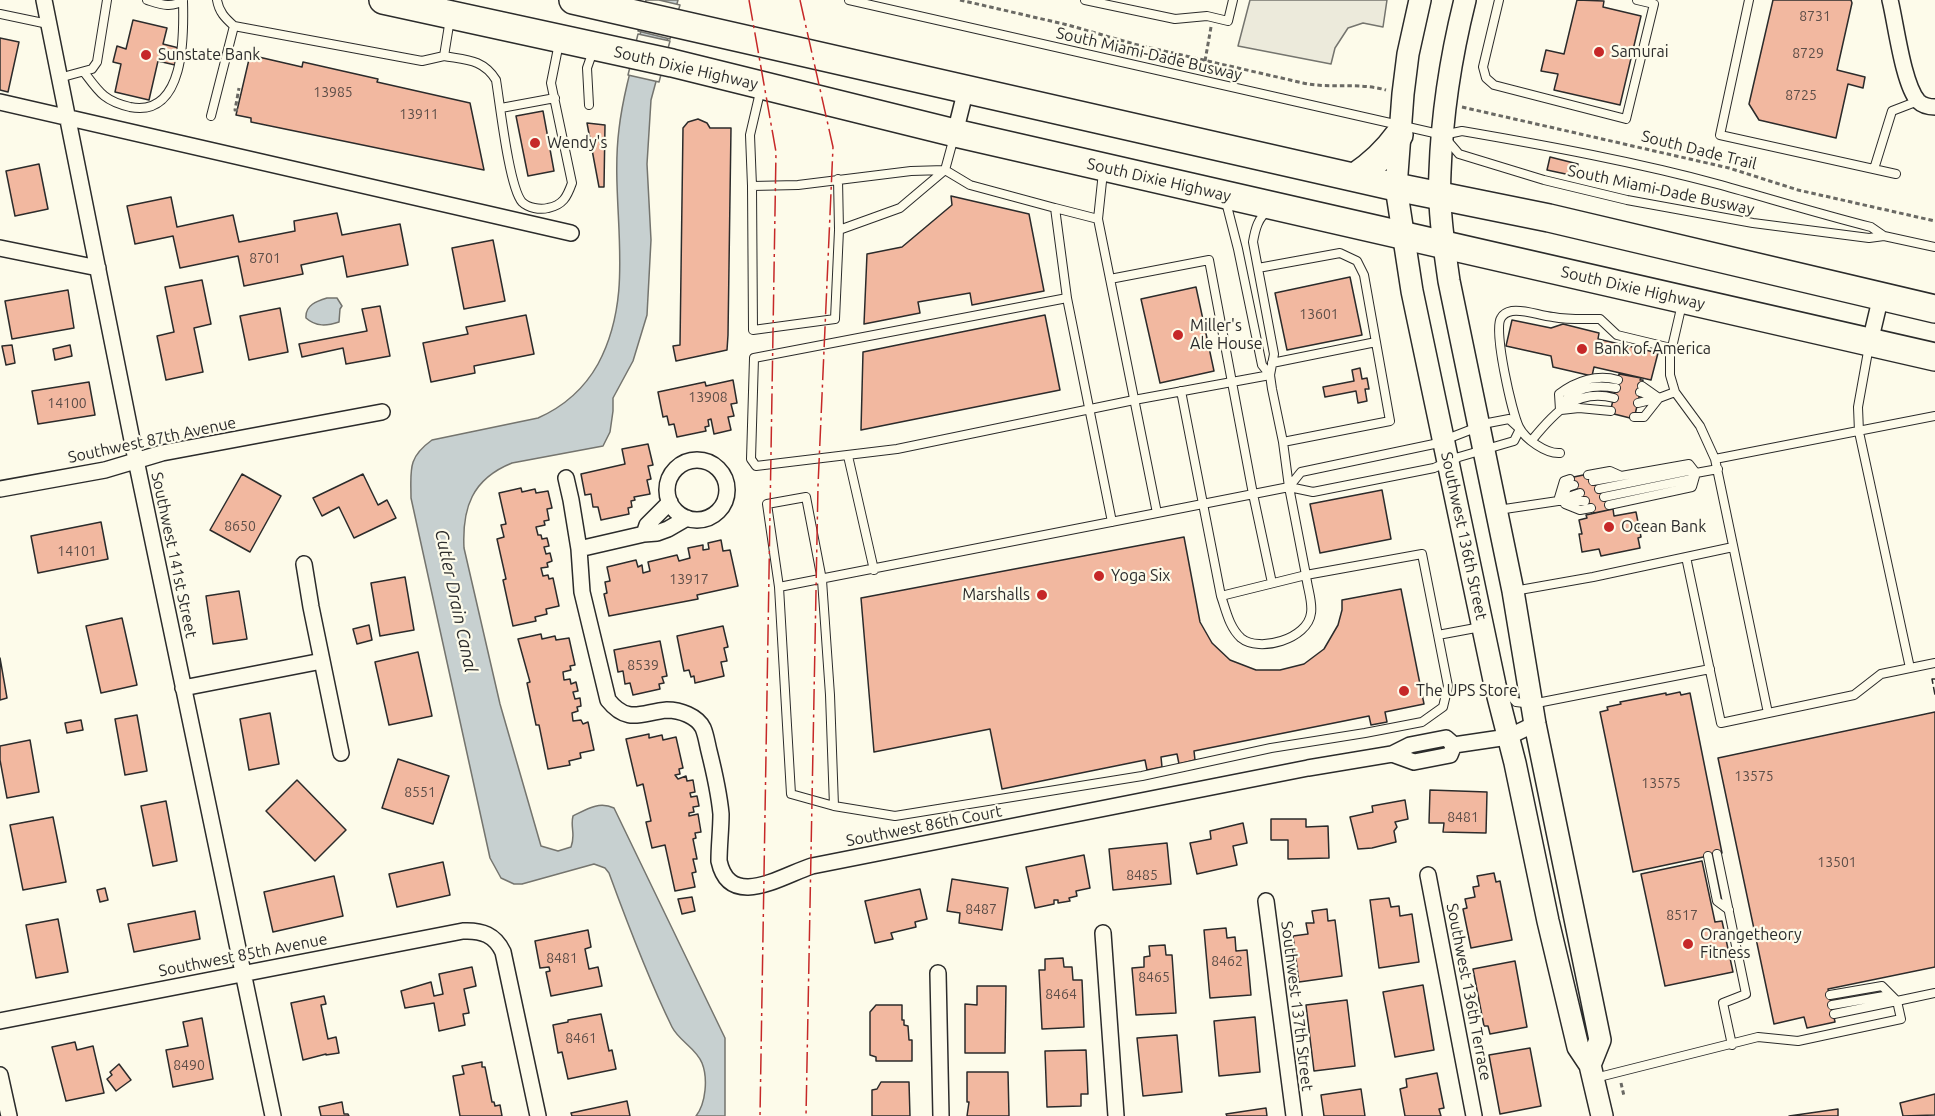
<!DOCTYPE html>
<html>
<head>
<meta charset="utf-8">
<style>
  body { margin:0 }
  canvas { display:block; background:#fdfbea }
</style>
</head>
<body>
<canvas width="1935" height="1116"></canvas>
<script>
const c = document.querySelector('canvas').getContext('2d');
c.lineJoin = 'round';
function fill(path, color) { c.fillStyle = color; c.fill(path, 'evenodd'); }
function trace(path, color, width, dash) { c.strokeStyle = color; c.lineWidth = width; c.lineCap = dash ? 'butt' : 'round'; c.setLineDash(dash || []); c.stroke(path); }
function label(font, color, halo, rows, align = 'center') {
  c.font = font + ' Ubuntu,sans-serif'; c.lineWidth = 4.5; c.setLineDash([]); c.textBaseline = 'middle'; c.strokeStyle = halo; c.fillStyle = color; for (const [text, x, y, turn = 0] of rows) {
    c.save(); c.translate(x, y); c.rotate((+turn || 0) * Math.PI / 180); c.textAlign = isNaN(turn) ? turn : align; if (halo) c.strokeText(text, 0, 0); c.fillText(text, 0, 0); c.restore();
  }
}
const parking = new Path2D(`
  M1250,0H1387L1383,27L1363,23L1348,28L1335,48L1331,64L1238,46Z`);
fill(parking, '#eceadb');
trace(parking, '#74746e', 1.5);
const water = new Path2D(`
  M649,0H678L651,100L647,164L651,240L647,315L633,361L613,398V411L610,432L603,446L512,463C472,479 462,508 464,548L500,704L541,846L558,851L571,847C576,834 570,828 573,816C587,809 599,801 614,808L725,1038V1116H696C706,1103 708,1078 702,1063C696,1048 679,1041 672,1027C648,978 628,925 609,873L605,868L594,864L522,884H514L501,878L490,858L411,498C411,470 407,458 432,440L538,418C565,406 584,389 598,364C638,290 609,208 619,129C624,86 639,42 649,0Z
  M327,298H337L342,306L340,309L339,322C327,326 316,327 306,318C305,305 317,301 327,298Z`);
fill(water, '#c7d0d0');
trace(water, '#74746e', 1.5);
const pier = new Path2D(`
  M646,0H659L680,5L670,39L638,31Z
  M638,34L670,41L659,82L628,75Z`);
fill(pier, '#fdfbea');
trace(pier, '#74746e', 1.5);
const building = new Path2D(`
  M1577,0L1604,1L1603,7L1641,16L1620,105L1554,90L1558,74L1541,71L1546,50L1564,54Z
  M1773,0H1851L1852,3L1837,70L1865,77L1863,88L1848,84L1836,138L1759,120L1749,104Z
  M133,20L167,28L163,44L179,48L175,65L158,61L149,100L115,92L121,64L113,62L117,46L126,49Z
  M0,38L19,42L8,92L0,90Z
  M250,55L302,67L303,62L378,79L377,82L470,103L484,170L251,122V118L236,115Z
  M543,111L554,171L528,176L516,116Z
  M698,119L707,123L710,128H731L728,335L727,350L676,361L673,346L680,345L683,128L688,122Z
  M587,123L605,125L604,187H599Z
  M1550,157L1578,164L1575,176L1547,170Z
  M39,164L48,209L15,216L6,171Z
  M951,196L1029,214L1044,291L972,305L970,293L918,302L920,313L864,324L867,254L902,247L952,205Z
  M171,197L177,227L233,215L239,242L295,231L294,221L337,213L342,235L400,224L408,265L347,277L343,256L301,265L303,274L244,286L238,256L180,268L173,236L135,244L127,206Z
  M493,240L505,301L464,309L452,248Z
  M1350,277L1362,335L1287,350L1275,293Z
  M202,280L211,324L194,328L203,372L166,380L157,336L174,332L165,287Z
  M1196,287L1214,371L1160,383L1141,299Z
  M68,290L74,328L12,339L5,301Z
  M380,306L390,356L346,364L343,348L302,357L299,344L367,331L362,309Z
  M280,308L288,352L249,360L240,316Z
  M526,315L534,354L474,366L475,373L431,382L423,343L468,334L466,327Z
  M1045,315L1060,390L861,430L863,352Z
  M1512,320L1551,328L1563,324L1599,333L1598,339L1658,353L1651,380L1594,367L1592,376L1553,367L1551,356L1506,346Z
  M12,345L15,363L6,365L2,346Z
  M70,345L72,356L55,360L53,349Z
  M1360,368L1362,379L1367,378L1369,389H1365L1367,401L1358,403L1356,391L1325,397L1323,387L1354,381L1352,370Z
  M1619,374L1641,378L1640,380H1643L1634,419L1610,413Z
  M733,380L737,403L731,404L734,416L728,417L731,430L714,434L711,419L708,420L709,426L705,427L706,431L677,437L674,424L669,425L667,416L663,417L658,392L705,382L706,386Z
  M89,382L95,415L38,424L32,391Z
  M648,444L653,465L648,466L651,479L647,480L650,494L634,497L635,500L631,501L632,507L628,508L629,514L601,520L598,507H593L591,494L585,495L581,474L625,464L622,449Z
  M242,474L281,496L250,552L210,530Z
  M363,474L378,505L387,500L396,518L354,538L339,507L322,516L313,498Z
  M1588,474L1613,509L1594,513L1569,478Z
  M521,488L522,492L535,489L536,493L548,491L552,508L547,509L549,520L544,521L545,525L536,527L538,535H541L542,539L547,538L549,546L544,547L546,554L550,553L552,561L547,563L548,567L541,568L543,576L548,575L549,579L553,578L559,606L546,609L547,614L535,617L536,621L513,626L503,580L506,579L497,539L504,537L501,525L506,524L499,493Z
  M1382,490L1391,539L1320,553L1310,504Z
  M1613,509L1614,516L1636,512L1641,537L1638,538L1640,548L1601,556L1599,549L1582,552L1579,534H1582L1579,520L1587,518L1586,515Z
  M101,522L108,559L38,573L31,536Z
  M1184,537L1200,622L1212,643L1230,660L1256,670H1280L1304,664L1324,649L1338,625L1342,610V600L1401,589L1424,704L1385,712L1387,722L1371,725L1369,716L1194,751L1195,760L1179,764L1177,754L1161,757L1162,767L1147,770L1145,760L1002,789L990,729L874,752L861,598Z
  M721,540L723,551L730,550L738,586L697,595L698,599L609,616L604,594L607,593L605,582L610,581L607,567L636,560L638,567L642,565L643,573L650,571L648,562L677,555L679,561L690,558L688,548L703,545V550L709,549L708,543Z
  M405,577L414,630L380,636L371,583Z
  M239,591L247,639L213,644L206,596Z
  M122,618L137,685L101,693L86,626Z
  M369,625L372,640L357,644L353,629Z
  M723,626L728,647L724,648L727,661L721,662L724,676L695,683L694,676L691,677L689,670L684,671L677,636Z
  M541,634L542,639L555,636L556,640L569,638L575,665L570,666L571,670L563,672L564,680L570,679L571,684L576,682L578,691L573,692L575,699L580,698L581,706L577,707L578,711L572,713L573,721L581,720L583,724L588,722L594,750L580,753L581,758L569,761L570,765L548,769L539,725H536L527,683L530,682L518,639Z
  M660,641L667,676L662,677L664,683L659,684L660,689L633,695L630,683L625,684L623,671L618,672L614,650Z
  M418,652L432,716L389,725L375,662Z
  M0,658L7,698L0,700Z
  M1680,692L1681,695L1690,693L1722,853L1633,872L1600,712L1608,710L1607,707L1621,704L1620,702L1666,693V695Z
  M1935,712V967L1828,989L1835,1022L1807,1028L1804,1017L1774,1024L1718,758Z
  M270,713L279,764L249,770L240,719Z
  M137,715L147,771L125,775L115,719Z
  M81,720L83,730L67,733L65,723Z
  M649,734V738L662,735L663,740L676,737L683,768L679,769L680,774L675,775L678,779L686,776L687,781L693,780L695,792L690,793L691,797L697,796L699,806L693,807L694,812L689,813V816L698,814L701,832L695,833L696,838L693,839L697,859H693L696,872L692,873L695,887L675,891L665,845L652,848L646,822L651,821L643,784L637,786L626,739Z
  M30,740L39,792L7,798L0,760V746Z
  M398,759L449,776L433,824L382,808Z
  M297,780L346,830L315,861L266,811Z
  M1430,790L1487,792L1486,833L1443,832L1444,823H1429Z
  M1405,800L1408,819L1395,822L1397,827L1394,831L1396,842L1372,848L1358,849L1350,817L1373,812L1372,806Z
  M166,801L177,861L153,866L141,806Z
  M53,817L66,882L23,890L10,825Z
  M1271,819H1306V827L1328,826L1329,858L1288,859V840H1271Z
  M1243,823L1247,843L1233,846L1237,865L1197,874L1190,843L1211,839L1210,831Z
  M1167,843L1171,884L1113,890L1109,849Z
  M1084,855L1090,888L1076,891L1077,896L1069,898L1070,901L1058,903V900H1054V904L1035,908L1026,867Z
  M1702,861L1715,922L1722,921L1733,972L1665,986L1641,874Z
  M443,862L450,895L397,907L389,874Z
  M1494,873L1496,882L1500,881L1512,940L1471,948L1463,909L1467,908L1465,899L1475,897L1473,887L1479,886L1477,876Z
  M334,876L343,916L273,932L264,892Z
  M952,879L1008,888L1002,930L959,923L960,913L947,911Z
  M105,888L108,900L100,902L97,890Z
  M920,889L927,919L915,922L916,927L891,933L893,939L875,943L865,901Z
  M692,897L695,911L682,914L678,899Z
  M1389,898L1391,907L1399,906L1400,916L1412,914L1419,962L1379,968L1370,900Z
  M1327,909L1328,921L1335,920L1342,976L1299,982L1293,936L1308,934L1306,923H1314L1312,911Z
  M195,911L200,939L134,952L128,924Z
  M58,919L68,972L36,978L26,925Z
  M1226,928L1227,938L1235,937L1236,951L1247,950L1251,995L1210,998L1204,930Z
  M588,930L591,947L585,949L589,969L598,967L602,986L551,996L546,972L550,971L549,967L540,968L535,941Z
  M1165,945L1166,955H1172L1176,1013L1136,1015L1132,968L1144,967V957L1150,956L1149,946Z
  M1063,958L1064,967H1072L1073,980H1082L1084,1027L1042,1029L1039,970H1045V959Z
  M1515,961L1527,1027L1490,1034L1488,1026H1484L1473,969Z
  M472,967L476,986L464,989L469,1013L463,1014L465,1025L439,1031L434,1003L405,1008L401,991L431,982L434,996L443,994L439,974Z
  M1423,985L1434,1050L1395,1057L1383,992Z
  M977,986H1006L1005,1053H965V1004L977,1005Z
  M324,996L326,1004L321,1005L328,1039L336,1037L339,1053L326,1055V1054L303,1060L291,1003Z
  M1347,1000L1355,1066L1314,1071L1306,1005Z
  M876,1005H902V1020H904V1025L908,1026L909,1040H912V1061H876V1057L870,1055V1012Z
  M601,1014L609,1051L612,1050L616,1069L568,1079L562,1052L558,1053L553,1025L568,1022V1020Z
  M1255,1017L1260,1072L1219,1076L1214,1021Z
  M202,1018L213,1079L173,1087L166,1050L188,1046L183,1022Z
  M1177,1035L1182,1092L1143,1096L1137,1038Z
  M75,1042L77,1050L93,1046L104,1093L66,1101L52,1047Z
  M1530,1048L1541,1106L1500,1114L1489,1055Z
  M1086,1050L1088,1094H1081V1106L1047,1107L1045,1051Z
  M482,1062V1067H485L492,1102H494L495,1106L500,1105L502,1116H460L453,1076L464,1074L462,1066Z
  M119,1064L131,1080L116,1091L107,1079L112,1075L110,1072Z
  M967,1072H1008L1009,1116H967L969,1102H967Z
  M1437,1073L1444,1108L1439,1109L1441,1116H1405L1400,1089L1407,1087L1406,1079Z
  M881,1082H909L910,1116H872V1090L877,1089Z
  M1361,1089L1365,1116H1324L1321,1095Z
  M1935,1094V1115L1903,1116L1900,1103Z
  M627,1101L630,1116H572L571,1113Z
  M342,1102L344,1114H348L349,1116H321L319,1107Z
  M1266,1108L1267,1116H1227L1226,1114Z
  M1838,1109V1116H1789Z`);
fill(building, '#f2b8a0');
trace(building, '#2b2b2b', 1.5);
const lane = new Path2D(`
  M147,0C160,4 172,9 183,0
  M217,0C219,12 225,18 234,26L422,61L444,56L450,19
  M849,0L1443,135L1462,131C1549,146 1636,162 1721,185C1771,199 1820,214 1871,227L1884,236
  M1085,0L1175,19L1207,16L1228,21L1233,0
  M1499,0L1483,67L1486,78L1494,85L1626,119L1654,4L1637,0
  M1749,0L1720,135L1896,174
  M0,14L48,24
  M444,56C466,60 483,59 496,80C500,104 509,187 522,202C528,208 540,210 548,208C563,205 567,197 572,183L551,83L559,43
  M84,72C99,92 104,101 130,107C185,118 184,36 183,1
  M59,78L92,69L97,62L107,0
  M761,88L750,135L752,186L798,185L911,171L945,170
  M589,105L587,68L593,51
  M501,108L555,98
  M211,116L234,26
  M954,137L945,170L970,185L1055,208L1067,298
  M1447,140L1459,154L1544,180L1627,200L1753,223L1869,238L1884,236L1935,247
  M1874,169L1892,111L1918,101
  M1103,172L1098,219L1157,513L1289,487L1313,492L1434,468L1459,457L1514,441L1520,429L1509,419L1488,423L1434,444L1301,472L1289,487
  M752,186L753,330L835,319L839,230L838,179
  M1226,202L1238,249L1262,365L1270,375
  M1055,208L1098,219
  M1269,210C1258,217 1255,230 1253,242L1274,354L1270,375L1272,389L1283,442L1289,487L1306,575L1422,554L1438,635L1481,627
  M839,230L900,208L945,170
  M1258,268L1340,253L1357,261L1364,275L1390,421L1283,442
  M1110,279L1209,260L1253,494L1272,583
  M1682,304L1670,356V375L1675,392L1700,426L1715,459L1768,713
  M1869,346L1858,407L1859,432L1910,668
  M1272,363L1376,342
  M1642,386L1659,398
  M1181,391L1221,596L1306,575C1307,587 1313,602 1311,613C1308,639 1259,653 1241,638C1229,627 1226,610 1221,596
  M1640,392L1655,397
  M1638,403L1659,398L1675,392
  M1560,408C1571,387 1595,384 1616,388
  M1560,410L1559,394C1576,381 1597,374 1618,380
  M1561,410L1579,408L1611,411
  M1634,417H1644L1659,398
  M1532,440C1554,413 1576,388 1614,398
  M1560,453C1546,454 1525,439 1519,427C1512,413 1493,330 1501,318C1503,314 1507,312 1512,311C1525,309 1540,316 1553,317C1569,320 1585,319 1600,319L1617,335L1671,348
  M848,456L874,570
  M1715,459L1935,416
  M1588,475L1610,471L1619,475
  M1593,481L1689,464L1696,473
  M1599,489L1688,471L1696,473L1718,469
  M1563,495L1568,487L1574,485
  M806,497L822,580L830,695L834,806L791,794L779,587L767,504Z
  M1604,497L1691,479L1695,474
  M1562,499L1580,493
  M1558,501L1564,481L1570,479
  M1565,504L1580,510L1591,508
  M1609,505L1692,487L1696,473
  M1498,510L1558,501H1585
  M1112,522L1067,298L754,358L751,459L756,466L897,449L1134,400L1270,375
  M1686,557L1721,723L1854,695L1881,674L1935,663
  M779,587L1157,513
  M1514,591L1593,577L1733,547
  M1500,690L1509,694L1516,702L1532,704L1710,669
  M834,806L895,816L1142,776L1271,748L1365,733L1422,722L1443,707L1448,686L1438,635
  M1717,854L1746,994L1723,1003L1732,1045
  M1708,856L1717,901L1729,910
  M1830,995L1882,986L1897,1001
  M1832,1005L1884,996L1893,999
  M1834,1014L1897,1001
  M1595,1078L1758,1037L1798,1041L1901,1019L1897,1001L1935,993`);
const street = new Path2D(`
  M44,0L136,460L273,1116
  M1890,0C1896,24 1903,84 1918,101C1922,105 1929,107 1935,107
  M0,102L571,233
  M955,133L966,89
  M0,248L98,268
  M1870,342L1881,296
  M667 490a30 30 0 1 1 60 0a30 30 0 1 1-60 0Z
  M566,478L571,500L579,549L582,592L608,700C628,725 642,712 667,710C680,710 697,716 703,728C706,735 707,743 709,751C714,771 719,793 721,814C721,830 719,845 719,861C730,911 783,875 812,866L1308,768L1392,754L1410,745L1446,738L1454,745L1508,737L1535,724
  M0,489L105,470L162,453L382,412
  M644,534L647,525L670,502
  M579,549L644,534L657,533L668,529L687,518
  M304,564L311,607L341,753
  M183,688L322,661
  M1392,754L1414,762L1450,755L1454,745
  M1428,875L1474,1116
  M1266,901L1294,1116
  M1103,933L1116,1116
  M938,973L941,1116
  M0,1021L463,931C482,930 495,935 503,952L538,1116
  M0,1075L9,1116`);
const secondary = new Path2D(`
  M1420,0L1408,54L1403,94L1396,187L1412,291L1495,685L1515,763L1548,921L1578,1047L1590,1065L1602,1116
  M1465,0C1451,56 1442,114 1440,172C1438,208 1444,246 1449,281L1513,591L1535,724L1600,1040L1590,1065`);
const highway = new Path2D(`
  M383,0L672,63L955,133L1935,357
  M573,0L1396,187L1549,218L1935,309
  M1355,177C1373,165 1386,153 1399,135`);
trace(lane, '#2b2b2b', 10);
trace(street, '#2b2b2b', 18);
trace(secondary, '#2b2b2b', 24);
trace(highway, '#2b2b2b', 30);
trace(new Path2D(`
  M960,0L1068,25L1134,44L1303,83C1330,89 1359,82 1386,90
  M1205,61L1211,27
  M1462,107L1729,168L1798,190L1935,221
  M238,110H235L239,88
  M1621,1083L1624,1096`), '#6a6964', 3, [4.5, 3]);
trace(lane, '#fdfbea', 8);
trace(street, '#fdfbea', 15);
trace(secondary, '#fdfbea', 21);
trace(highway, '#fdfbea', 27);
trace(new Path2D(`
  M1935,679H1932L1935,695`), '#2b2b2b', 1.5, [8, 3]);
trace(new Path2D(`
  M749,0L776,152L760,1116
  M800,0L833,147L818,486L806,1116`), '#c62828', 1.5, [21, 4.5, 3, 4.5]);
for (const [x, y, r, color] of [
  [1599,52,6,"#c62828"],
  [146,55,6,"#c62828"],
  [535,143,6,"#c62828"],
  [1178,335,6,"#c62828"],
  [1582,349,6,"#c62828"],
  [1609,527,6,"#c62828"],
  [1099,576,6,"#c62828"],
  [1042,595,6,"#c62828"],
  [1404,691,6,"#c62828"],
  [1688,944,6,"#c62828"]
]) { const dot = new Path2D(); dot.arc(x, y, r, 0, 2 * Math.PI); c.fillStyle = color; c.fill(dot); trace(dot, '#fdfbea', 2); }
label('14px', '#5d4e48', null, [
  ["8731",1815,16],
  ["8729",1808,53],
  ["13985",333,92],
  ["8725",1801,95],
  ["13911",419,114],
  ["8701",265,258],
  ["13601",1319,314],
  ["13908",708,397],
  ["14100",67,403],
  ["8650",240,526],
  ["14101",77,551],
  ["13917",689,579],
  ["8539",643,665],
  ["13575",1754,776],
  ["13575",1661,783],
  ["8551",420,792],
  ["8481",1463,817],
  ["13501",1837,862],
  ["8485",1142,875],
  ["8487",981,909],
  ["8517",1682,915],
  ["8481",562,958],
  ["8462",1227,961],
  ["8465",1154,977],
  ["8464",1061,994],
  ["8461",581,1038],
  ["8490",189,1065]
]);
label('16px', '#2b2b2b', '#fdfbea', [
  ["Samurai",1611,52],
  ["Sunstate Bank",158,55],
  ["Wendy's",547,143],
  ["Miller's",1190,326],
  ["Ale House",1190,344],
  ["Bank of America",1594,349],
  ["Ocean Bank",1621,527],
  ["Yoga Six",1111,576],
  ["Marshalls",1030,595,"right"],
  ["The UPS Store",1416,691],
  ["Orangetheory",1700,935],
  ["Fitness",1700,953]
], 'left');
label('16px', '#2b2b2b', '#fdfbea', [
  ["South Miami-Dade Busway",1149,54,13],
  ["South Dixie Highway",686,68,13],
  ["South Dade Trail",1699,150,14],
  ["South Dixie Highway",1159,180,13],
  ["South Miami-Dade Busway",1661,190,12],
  ["South Dixie Highway",1633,288,13],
  ["Southwest 87th Avenue",152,440,-12],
  ["Southwest 136th Street",1464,536,78],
  ["Southwest 141st Street",174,555,78],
  ["Southwest 86th Court",924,826,-11],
  ["Southwest 85th Avenue",243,955,-11],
  ["Southwest 136th Terrace",1469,992,79],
  ["Southwest 137th Street",1297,1006,83]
]);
label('italic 18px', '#2b2b2b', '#fdfbea', [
  ["Cutler Drain Canal",456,601,78]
]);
</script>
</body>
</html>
